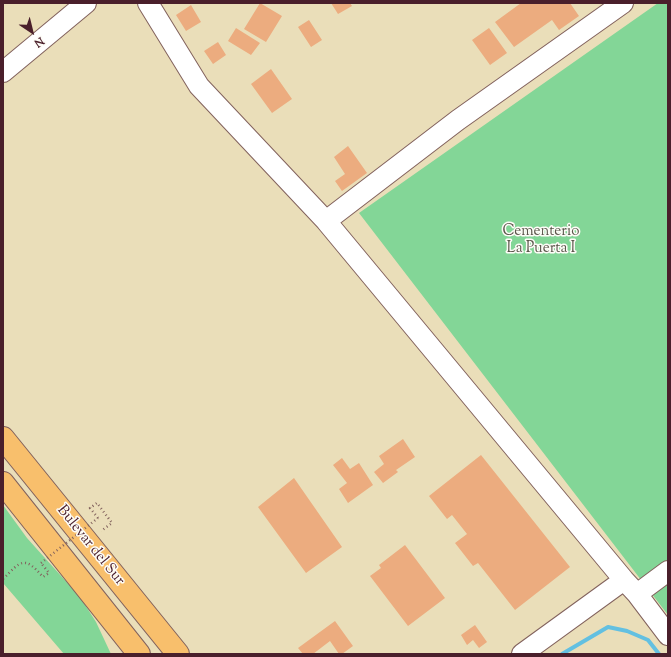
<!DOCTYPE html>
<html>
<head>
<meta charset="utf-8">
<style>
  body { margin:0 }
  #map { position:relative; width:671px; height:657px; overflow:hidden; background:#eadeb9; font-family:"Sorts Mill Goudy",serif }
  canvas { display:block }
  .frame { position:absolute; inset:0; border:4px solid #4a1f2b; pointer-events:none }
  .north { position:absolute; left:12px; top:12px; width:40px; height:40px; -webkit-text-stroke:3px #fdfcf7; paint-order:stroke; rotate:145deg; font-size:11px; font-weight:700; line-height:16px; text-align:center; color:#4a1f2b }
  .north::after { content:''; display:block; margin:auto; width:14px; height:18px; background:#4a1f2b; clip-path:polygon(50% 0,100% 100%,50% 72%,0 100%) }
</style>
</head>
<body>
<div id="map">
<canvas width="671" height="657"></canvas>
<div class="frame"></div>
<div class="north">N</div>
</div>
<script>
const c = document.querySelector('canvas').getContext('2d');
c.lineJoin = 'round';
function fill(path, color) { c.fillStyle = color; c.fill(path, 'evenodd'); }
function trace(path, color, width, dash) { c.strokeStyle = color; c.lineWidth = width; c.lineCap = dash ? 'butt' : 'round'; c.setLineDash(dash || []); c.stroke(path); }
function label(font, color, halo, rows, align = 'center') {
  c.font = font + ' "Sorts Mill Goudy",serif'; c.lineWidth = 3; c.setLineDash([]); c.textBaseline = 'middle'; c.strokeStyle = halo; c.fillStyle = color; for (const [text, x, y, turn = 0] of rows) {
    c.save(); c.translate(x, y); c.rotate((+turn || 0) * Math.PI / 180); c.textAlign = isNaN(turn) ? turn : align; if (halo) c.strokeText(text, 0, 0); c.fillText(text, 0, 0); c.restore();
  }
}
fill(new Path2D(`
  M658,3H668V615L359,213Z
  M3,505L27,538L80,597L96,622L111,654H64L3,583Z`), '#83d697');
trace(new Path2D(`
  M562,654L608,627L627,631L648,640L659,654`), '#63c0e1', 4);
fill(new Path2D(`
  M260,3L282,16L266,42L244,29Z
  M331,3H350L352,6L338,14Z
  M521,3H570L579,16L559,30L552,20L514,47L495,22Z
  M191,5L201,22L186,31L176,15Z
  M309,20L322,40L311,47L298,27Z
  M236,28L260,43L251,55L228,41Z
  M489,28L507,53L490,65L472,40Z
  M218,42L226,55L213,64L204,51Z
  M271,69L292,99L272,113L251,84Z
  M348,146L367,173L342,191L335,181L345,174L334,157Z
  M403,439L415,457L396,470L398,472L383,483L374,472L384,464L379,456Z
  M481,455L570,567L515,610L478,563L473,566L455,543L467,534L452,515L447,519L429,496Z
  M342,458L350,469L359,463L373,485L348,503L339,489L347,483L333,465Z
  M294,478L342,547L306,573L258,507Z
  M405,545L445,598L408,626L370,576L381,568L379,565Z
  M335,621L353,646L342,654H339L330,641L313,654H303L298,648Z
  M475,625L487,642L479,648L473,640L467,645L461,635Z`), '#ecac7f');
const minor = new Path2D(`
  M148,3L199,86L326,221L624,580L637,594L668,635
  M3,72L86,3
  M326,221L458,120L623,3
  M637,594L668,571
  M522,654L624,580`);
const highway = new Path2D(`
  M3,438L178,654
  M3,483L139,654`);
trace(minor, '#82625d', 22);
trace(highway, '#82625d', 24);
trace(new Path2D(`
  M98,518L90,508L97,503L112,523L101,531
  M3,579C21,561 24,555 43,577L49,573L41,563`), '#82625d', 2.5, [1, 3]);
trace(minor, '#fff', 20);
trace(highway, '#f8bf6c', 22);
trace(new Path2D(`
  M41,563L98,518`), '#82625d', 2.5, [1, 3]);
label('15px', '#5b564b', '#fdfcf7', [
  ["Cementerio",541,232],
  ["La Puerta I",541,249]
]);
label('15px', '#4a1f2b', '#fdfcf7', [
  ["Bulevar del Sur",90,546,51]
]);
</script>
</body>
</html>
